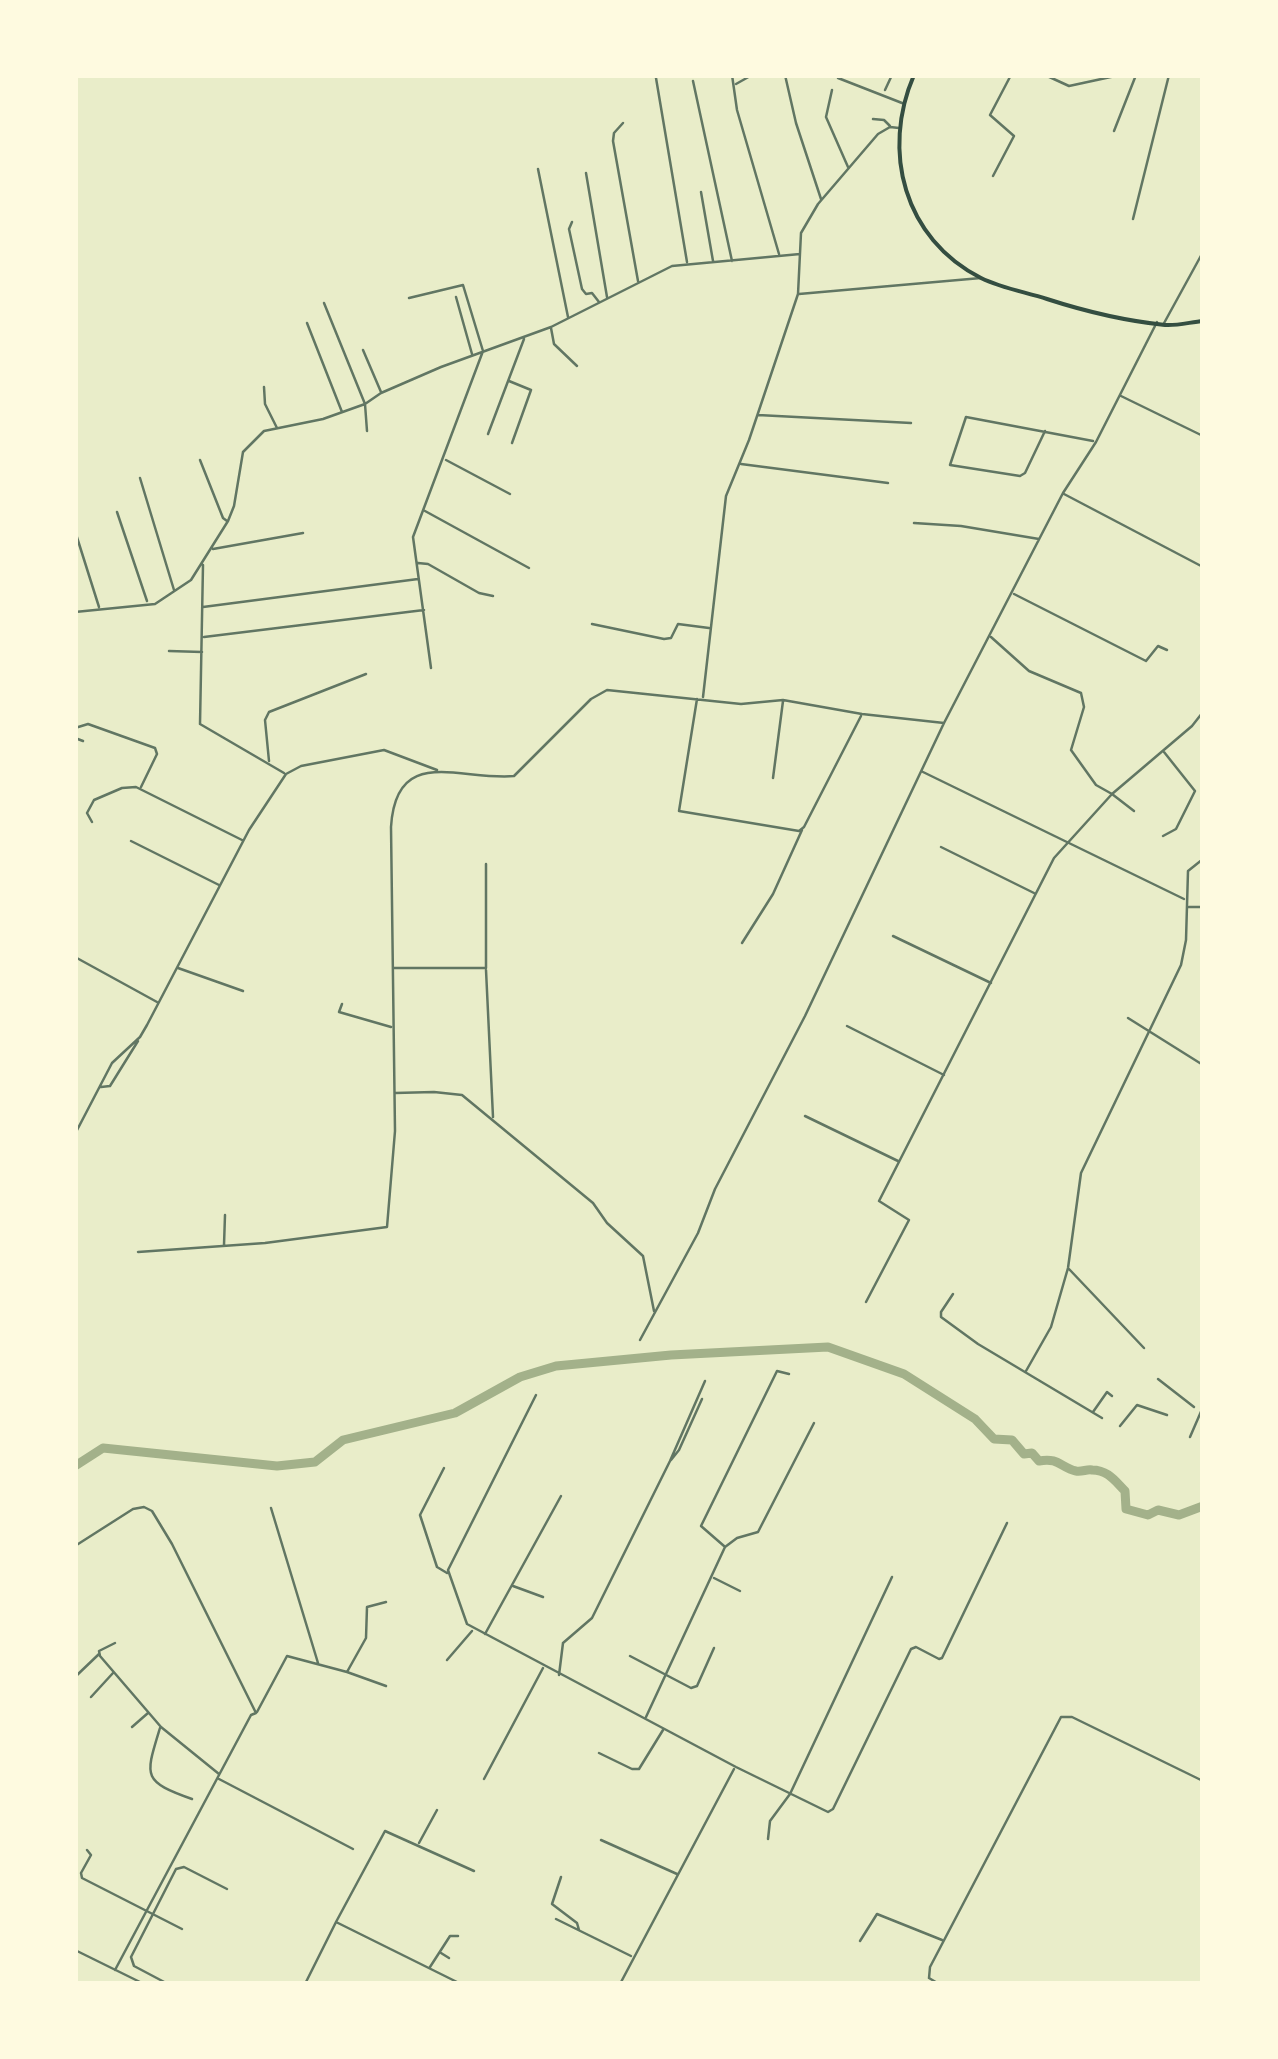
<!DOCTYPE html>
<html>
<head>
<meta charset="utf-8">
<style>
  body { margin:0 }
  #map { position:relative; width:1278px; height:2059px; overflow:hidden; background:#e9edc9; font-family:Quicksand,sans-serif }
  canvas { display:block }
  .frame { position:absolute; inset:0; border:78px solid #fefae0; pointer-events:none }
</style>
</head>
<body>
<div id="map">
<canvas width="1278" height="2059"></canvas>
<div class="frame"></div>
</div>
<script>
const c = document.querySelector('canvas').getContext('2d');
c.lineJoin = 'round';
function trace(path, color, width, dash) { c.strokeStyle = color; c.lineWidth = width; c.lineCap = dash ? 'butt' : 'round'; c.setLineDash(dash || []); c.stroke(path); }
trace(new Path2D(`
  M75,1466L103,1448L277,1466L315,1462L343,1440L455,1413L520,1377L556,1366L671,1355L828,1347L904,1374L975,1419L994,1439L1012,1440L1024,1454L1032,1453L1039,1461C1059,1457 1061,1468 1076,1471C1082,1472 1087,1469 1092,1470C1108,1470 1115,1481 1125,1491L1126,1509L1148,1515L1158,1510L1179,1515L1203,1506`), '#a3b18a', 9);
trace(new Path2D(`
  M732,75L737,110L779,254
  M785,75L796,123L821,199
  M1045,75L1069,86L1120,75
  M656,78L687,262
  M838,78L902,103
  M693,81L732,261
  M736,84L752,75
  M832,90L826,117L848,167
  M885,90L892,75
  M873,119L884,120L890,126
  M623,123L614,133L613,141L638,281
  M1114,131L1136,75
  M538,169L568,317
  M586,173L607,297
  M993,176L1014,136L990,115L1011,75
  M701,192L713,261
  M1133,219L1169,75
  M572,222L569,229L582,289L586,294L592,293L599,302
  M799,294L981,278
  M456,297L472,354
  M409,298L463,285L483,351L413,537L431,668
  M324,303L365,404L367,431
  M307,323L342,412
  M1163,325L1203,252
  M551,328L554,344L577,366
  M363,350L381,392
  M509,381L531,390L512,443
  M264,387L265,404L277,428
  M1121,396L1203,436
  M758,415L911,423
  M1045,431L1025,473L1020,476L950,465L966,417L1093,441
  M488,434L524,339
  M200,460L223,518L227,521
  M446,460L510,494
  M741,464L888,483
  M140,478L174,590
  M1064,494L1203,567
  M425,511L529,568
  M117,512L147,601
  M914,523L961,526L1039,539
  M75,531L99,607
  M213,549L303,533
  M418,563L428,564L479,593L493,596
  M203,565L200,724L284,773
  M1014,594L1146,661L1158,646L1167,650
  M203,607L418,579
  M75,612L155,604L191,580L228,521L234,506L243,452L264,431L323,419L365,404L381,393L441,367L551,327L672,266L800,254
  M592,624L664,639L671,638L678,624L709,628
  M204,637L424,610
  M991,637L1029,671L1081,693L1084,707L1071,750L1096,785L1112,794L1192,726L1203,712
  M169,651L202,652
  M703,697L726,496L749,440L798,294L801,233L818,204L878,134L890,127L899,128
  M697,699L679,811L799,831L804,827L861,716
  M75,728L88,724L155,748L157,754L141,787
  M75,738L83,741
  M269,761L265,720L269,712L366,674
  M923,772L1184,899
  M773,778L783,701
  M92,822L87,813L94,800L122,788L136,787L242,840
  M1163,836L1176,829L1195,791L1164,752
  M131,841L219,885
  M941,847L1034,893
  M1189,907H1203
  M893,936L991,983
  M742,943L773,894L802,830
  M75,957L157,1002
  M178,968L243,991
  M393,968H486V864
  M486,970L493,1117
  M342,1004L339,1012L391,1027
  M1128,1018L1203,1065
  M847,1026L944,1075
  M101,1087L110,1086L138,1041
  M395,1093L434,1092L462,1095L593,1203L607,1223L643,1256L654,1311
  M805,1116L898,1161
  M75,1134L112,1063L140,1037L147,1025L249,830L286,774L301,766L384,750L437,770
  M224,1245L225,1215
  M138,1252L265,1243L387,1227L395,1131L391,827C396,744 460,781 514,776L591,699L607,690L741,704L783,700L862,714L944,723
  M1069,1269L1144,1348
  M953,1294L941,1312V1317L978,1344L1102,1418
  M866,1302L909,1220L879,1201L1054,858L1112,794L1134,811
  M640,1340L698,1233L715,1189L805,1016L944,723L1063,493L1096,442L1157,322
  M1026,1371L1051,1327L1068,1268L1081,1173L1181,965L1186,940L1188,871L1203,859
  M1158,1379L1194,1407
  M536,1395L448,1570L467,1624L736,1767L828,1812L833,1809L911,1649L916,1647L939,1659L942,1658L1007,1523
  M1093,1412L1107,1392L1112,1396
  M1120,1426L1137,1405L1167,1415
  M1190,1437L1203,1407
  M671,1460L679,1450L702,1399
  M444,1468L420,1515L437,1567L447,1573
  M271,1508L318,1663
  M75,1546L133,1509L144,1507L152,1511L172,1544L256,1713L251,1715L115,1970
  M724,1546L701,1526L777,1371L789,1374
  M714,1578L740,1591
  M513,1586L543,1597
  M485,1634L561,1496
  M115,1643L99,1651L100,1656L161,1727L219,1774
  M630,1656L691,1688L697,1686L714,1648
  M447,1660L472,1631
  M347,1672L386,1686
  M559,1675L563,1643L592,1618L670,1461L705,1381
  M75,1677L99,1654
  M91,1697L113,1673
  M257,1712L287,1656L347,1672L366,1638L367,1607L386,1602
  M646,1717L725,1547L737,1538L758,1532L814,1423
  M132,1727L148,1713
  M160,1728C145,1777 142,1781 192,1799
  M599,1753L632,1769H639L663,1730
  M219,1779L353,1849
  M484,1779L543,1668
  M768,1839L770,1821L790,1794L892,1577
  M601,1840L677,1874
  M419,1843L437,1810
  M87,1850L91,1855L81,1873L82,1878L182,1929
  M561,1877L552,1904L577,1923L579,1930
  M556,1919L631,1956
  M336,1922L385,1831L474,1871
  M860,1941L877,1914L942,1940
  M75,1950L144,1984
  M441,1953L449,1958
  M430,1967L450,1936H458
  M168,1984L134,1966L131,1957L176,1869L184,1867L227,1889
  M305,1984L336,1922L461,1984
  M620,1984L734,1769
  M939,1984L929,1978L930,1967L1061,1717H1072L1203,1781`), '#617663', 2.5);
trace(new Path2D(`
  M914,75C881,151 904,239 981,278C1001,288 1025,292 1047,299C1084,311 1127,321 1165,325C1177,326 1191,322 1203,321`), '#344e41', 4);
</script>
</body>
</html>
